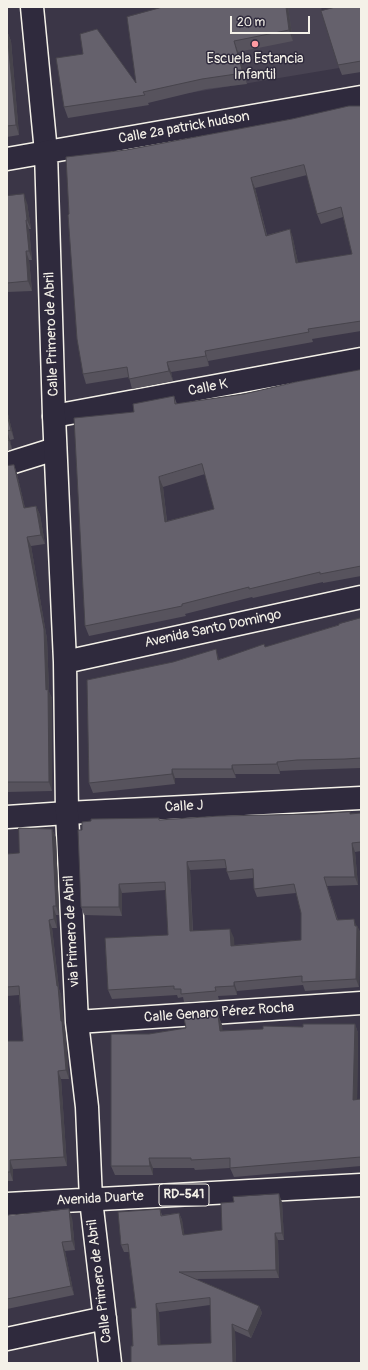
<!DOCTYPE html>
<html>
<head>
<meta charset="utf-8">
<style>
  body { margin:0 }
  #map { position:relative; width:368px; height:1370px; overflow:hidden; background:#3b3647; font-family:Pangolin,sans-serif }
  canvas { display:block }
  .frame { position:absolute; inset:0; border:8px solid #f4f1e8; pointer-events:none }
  .scale { position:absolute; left:230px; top:16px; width:80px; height:18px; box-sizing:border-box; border:2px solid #f4f1e8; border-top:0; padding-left:5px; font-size:12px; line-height:14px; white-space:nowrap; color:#f4f1e8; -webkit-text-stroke:3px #2f2a3d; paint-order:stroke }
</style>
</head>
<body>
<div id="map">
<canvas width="368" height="1370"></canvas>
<div class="frame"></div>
<div class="scale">20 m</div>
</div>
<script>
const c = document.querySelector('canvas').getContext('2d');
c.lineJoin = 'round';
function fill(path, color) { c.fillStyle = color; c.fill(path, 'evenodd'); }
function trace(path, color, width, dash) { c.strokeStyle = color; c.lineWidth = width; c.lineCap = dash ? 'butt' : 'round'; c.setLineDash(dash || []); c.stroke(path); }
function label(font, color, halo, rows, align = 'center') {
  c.font = font + ' Pangolin,sans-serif'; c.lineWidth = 3; c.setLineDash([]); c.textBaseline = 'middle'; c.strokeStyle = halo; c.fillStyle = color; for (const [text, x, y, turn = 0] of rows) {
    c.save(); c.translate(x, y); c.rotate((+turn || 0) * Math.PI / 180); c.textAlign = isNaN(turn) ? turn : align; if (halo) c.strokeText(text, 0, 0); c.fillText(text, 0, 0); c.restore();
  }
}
fill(new Path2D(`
  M170,7H321L339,68L189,93Z`), '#484352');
const minor = new Path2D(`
  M32,7L46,152
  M54,416L361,359
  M7,464L55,449
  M7,817L67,813L361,798
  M91,1200L110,1363
  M7,1339L105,1318`);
const major = new Path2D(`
  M46,152L54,416L65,662L67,813L77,1022L87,1107L91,1200
  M7,159L361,97
  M65,662L361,597
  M77,1022L361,1003
  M7,1204L361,1185`);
trace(minor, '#f4f1e8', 25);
trace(major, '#f4f1e8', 25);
trace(minor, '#2f2a3d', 22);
trace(major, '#2f2a3d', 22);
fill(new Path2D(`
  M288,7L293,41L238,52L247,84L206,89L148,103L149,105L68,118L64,107L136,83Z
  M361,7V72L342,75L338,65Z
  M7,31L11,41L19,135L7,137Z
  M361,106V331L312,339L313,342L208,361L209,366L171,372L173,381L132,389L129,377L86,384L83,374L69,214L126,150ZM307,175L317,214L321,224L343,217L352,254L298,263L293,239L290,229L267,235L255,188Z
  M7,196L27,203L31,229H29L32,260H29L32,291L7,292Z
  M361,370V576L323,583V582L253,598L252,597L185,614L186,616L89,636L85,626L134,412L174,396L177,404L244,394ZM205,474L214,509L167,521L163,487Z
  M7,410L14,439L10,440L12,449L7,451Z
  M14,465L17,474L25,508L36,506L40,515L45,544L31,546L47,639L49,692L52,698V791L7,792V466Z
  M361,618V768L301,770L280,771V774H235L236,778H175V784L93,793L89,783L219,659L266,647Z
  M350,812V814L361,813V851L355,852L358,885L327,886L338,920L357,926L361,934L359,987L305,991L303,985L237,991V995L218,996L219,1000L184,1002L183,997L178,998L177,995L112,999L108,990L168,935L166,890L122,893V916L84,915L81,907L82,830L159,818V820L316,814ZM226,868L227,872L230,880L254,878V889L257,897L296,893L301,913V940L234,945V938L193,931L190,870Z
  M52,829L56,838L59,915H56L57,928H52L59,989L61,995L64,1026L65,1030L69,1079H61L67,1166L13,1169V1181H7V1041H23L19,995L7,996V854L19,853Z
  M218,1015L222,1025V1031L303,1027L355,1024L358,1033L357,1100L361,1099V1166L234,1177L230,1168L195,1170L194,1168H153V1175H115L111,1166L149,1034L186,1028Z
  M282,1202L284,1240H278L279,1278L196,1279L259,1306L262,1313L251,1338L235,1331L236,1363H131L136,1308L129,1252H124L121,1245L160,1209L162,1215L179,1213L182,1220L184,1235L222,1230ZM210,1305L211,1343L160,1345L159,1312Z
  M7,1216L72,1218L75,1250L65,1251L74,1295L7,1309Z`), '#57535d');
fill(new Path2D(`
  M286,7H288L293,41L289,30Z
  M7,31L11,41L19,135L16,125Z
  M234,41L238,52L247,84L243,73Z
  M251,178L255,188L269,246L266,236Z
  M24,194L27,203L31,229L27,220Z
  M26,220L29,229L32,260L29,251Z
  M290,229L293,239L300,273L296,263Z
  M26,251L29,260L32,291L28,281Z
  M205,351L208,361L209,366L206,356Z
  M167,362L171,372L173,381L169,371Z
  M7,410L14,439L11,430L7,414Z
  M7,432L10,440L12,449L9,440Z
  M14,465L17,474L27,517L24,508Z
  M159,477L163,487L168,532L165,522Z
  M36,506L40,515L45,544L41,535Z
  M27,537L31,546L47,639L49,692L52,698V791L49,782L46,690Z
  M216,649L219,659L221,670L218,660Z
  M277,762L280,771V774L277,764Z
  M232,765L235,774L236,778L232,769Z
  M172,769L175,778V784L172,774Z
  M52,829L56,838L59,915L56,906Z
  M352,843L355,852L358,885L355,877Z
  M187,862L190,870L193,940L190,931Z
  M119,884L122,893V916L119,907Z
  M53,906L56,915L57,928L54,919Z
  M354,919L357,928V926L361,934L359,987L356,979L355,926Z
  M49,920L52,928L59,989L61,995L64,1026L65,1030L69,1079L66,1070Z
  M230,929L234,938L235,954L231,946Z
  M234,982L237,991V995L234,986Z
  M218,1015L222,1025L224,1040L220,1031Z
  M355,1024L358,1033L357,1109L353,1100Z
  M58,1071L61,1079L67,1166L64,1157Z
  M149,1158L153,1168V1175L150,1166Z
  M10,1160L13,1169V1181L10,1172Z
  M279,1194L282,1202L284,1240L282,1233Z
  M69,1209L72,1218L75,1250L72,1241Z
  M179,1213L182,1220L186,1243L183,1235Z
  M275,1233L278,1240L279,1278L276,1270Z
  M62,1242L65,1251L74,1295L71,1286Z
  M156,1304L159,1312L161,1352L158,1345Z
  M259,1306L262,1313L251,1338L248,1331Z
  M232,1324L235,1331L236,1363H233Z`), '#47444c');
const building = new Path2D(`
  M163,7H286L289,30L234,41L243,73L202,79L143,92L145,95L64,107L56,58L83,54L80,34L97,29L136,83L127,17Z
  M336,7H361V61L338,65L321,11Z
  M7,31L16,125L7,126Z
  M349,106H361V321L308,329L309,332L205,351L206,356L167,362L169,371L129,379L127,367L83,374L77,339L68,215L69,214L66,157L126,150L292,119ZM304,165L317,214L341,207L352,254L296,263L290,229L266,236L251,178Z
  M24,194L27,220H26L29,251H26L28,281L7,283V196Z
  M361,370V566L320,574V572L249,589V587L182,604V606L85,626L74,418L134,412L133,404L174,396L175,404L244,394L296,382ZM202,464L214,509L165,522L159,477Z
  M7,414L11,430L7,431Z
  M7,432L9,440L7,441Z
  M14,465L24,508L36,506L41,535L27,537L44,629L46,690L48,689L49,782H7V466Z
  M361,618V758L345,759L297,760L277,762V764L232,765V769H172V774L89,783L87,680L173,662L216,649L218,660L264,644L265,647L339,625V624Z
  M350,812V814L361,813V842L352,843L355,877H324L337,920L354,919L355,926H357L356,979L302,982V976L234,982V986L215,987L216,991L181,994V989H174V986L108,990L105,938L168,935L165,882L119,884V907H81L78,830H82V822L91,821V819L159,818V820L220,816L316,814ZM225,860L227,872L253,869L254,889L294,884L301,913V940L231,946L230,929L190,931L187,862Z
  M19,828L52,829L56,906H53L54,919L49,920L57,986H58L61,1021H62L66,1070L58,1071L64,1157L10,1160V1172H7V1041H23L19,986L7,987V854L19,853Z
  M218,1015L220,1031L263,1029V1026L303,1027V1024H355L353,1100L361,1099V1157L230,1168V1158L191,1160V1158H149L150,1166H111V1034H149L186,1028L184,1018Z
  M279,1194L282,1233H275L276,1270L179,1272L259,1306L248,1331L232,1324L233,1363H131V1346H133L131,1308H136L128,1244L121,1245L118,1212L160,1209L161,1216L179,1213L183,1235L222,1230L221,1203L234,1202L233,1197ZM210,1298L211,1343L158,1345L156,1304Z
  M69,1209L72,1241L62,1242L71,1286L7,1299V1216Z`);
fill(building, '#65616c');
trace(building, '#47444c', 1);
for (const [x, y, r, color] of [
  [255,44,4,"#ff9aa2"]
]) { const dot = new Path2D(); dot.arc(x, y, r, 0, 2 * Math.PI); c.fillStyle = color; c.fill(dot); trace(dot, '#2f2a3d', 1.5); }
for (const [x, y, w] of [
  [184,1195,50]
]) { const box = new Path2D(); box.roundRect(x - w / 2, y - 11, w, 22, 3); c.fillStyle = '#2f2a3d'; c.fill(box); trace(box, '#f4f1e8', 1); }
label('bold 13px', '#f4f1e8', null, [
  ["RD-541",184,1195]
]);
label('14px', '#f4f1e8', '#2f2a3d', [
  ["Escuela Estancia",255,59],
  ["Infantil",255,75]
]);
label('14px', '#f4f1e8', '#2f2a3d', [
  ["Calle 2ª patrick hudson",184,128,-10],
  ["Calle Primero de Abril",52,334,-92],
  ["Calle K",208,388,-11],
  ["Avenida Santo Domingo",213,629,-12],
  ["Calle J",184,807,-3],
  ["via Primero de Abril",72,931,-93],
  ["Calle Genaro Pérez Rocha",219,1013,-4],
  ["Avenida Duarte",100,1199,-3],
  ["Calle Primero de Abril",100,1281,-97]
]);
</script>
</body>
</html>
